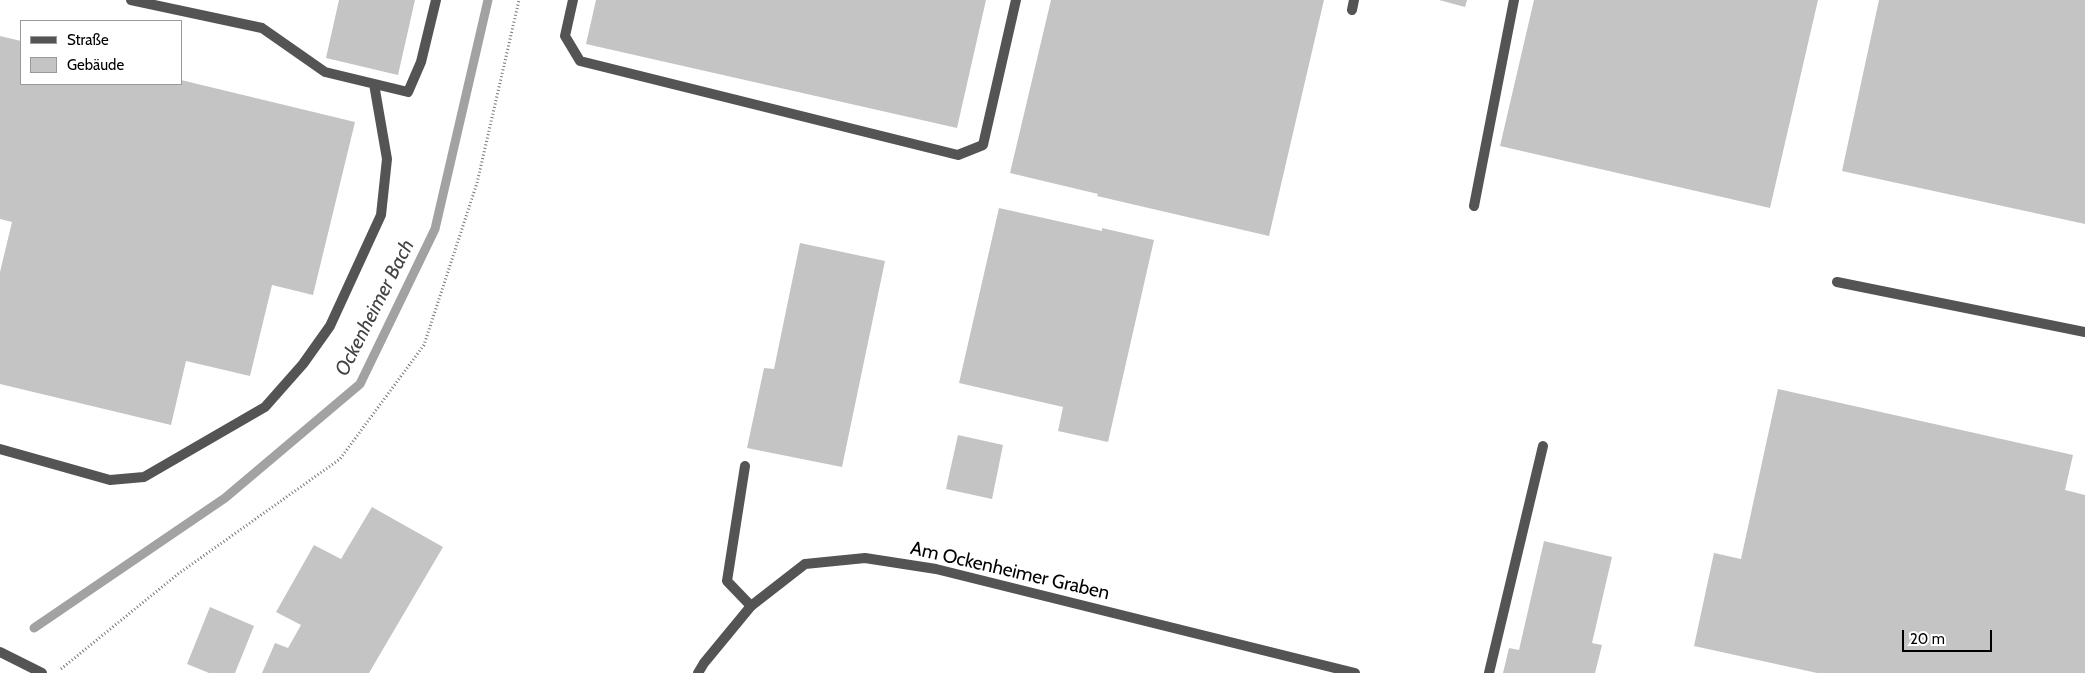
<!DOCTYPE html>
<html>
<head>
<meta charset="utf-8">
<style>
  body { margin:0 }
  #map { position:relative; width:2085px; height:673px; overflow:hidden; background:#fff; font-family:Cabin,sans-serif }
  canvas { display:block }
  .legend { position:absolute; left:20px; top:20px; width:162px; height:65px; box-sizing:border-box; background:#fff; border:1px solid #999; margin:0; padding:6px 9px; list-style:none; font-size:15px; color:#000 }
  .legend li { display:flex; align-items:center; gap:10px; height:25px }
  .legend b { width:25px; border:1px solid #999 }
  .scale { position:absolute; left:1902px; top:630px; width:90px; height:22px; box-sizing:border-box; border:2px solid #000; border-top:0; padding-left:6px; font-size:15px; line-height:18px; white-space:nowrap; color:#000; -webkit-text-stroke:4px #fff; paint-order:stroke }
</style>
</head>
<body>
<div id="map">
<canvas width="2085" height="673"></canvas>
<ul class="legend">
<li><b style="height:6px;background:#545454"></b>Straße</li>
<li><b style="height:14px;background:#c4c4c4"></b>Gebäude</li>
</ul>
<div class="scale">20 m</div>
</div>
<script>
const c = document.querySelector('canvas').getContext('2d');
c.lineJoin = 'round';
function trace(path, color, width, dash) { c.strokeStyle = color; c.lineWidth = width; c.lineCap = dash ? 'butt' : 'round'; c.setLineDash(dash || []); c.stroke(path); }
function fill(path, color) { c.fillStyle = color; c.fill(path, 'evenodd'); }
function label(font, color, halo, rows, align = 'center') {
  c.font = font + ' Cabin,sans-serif'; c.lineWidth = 5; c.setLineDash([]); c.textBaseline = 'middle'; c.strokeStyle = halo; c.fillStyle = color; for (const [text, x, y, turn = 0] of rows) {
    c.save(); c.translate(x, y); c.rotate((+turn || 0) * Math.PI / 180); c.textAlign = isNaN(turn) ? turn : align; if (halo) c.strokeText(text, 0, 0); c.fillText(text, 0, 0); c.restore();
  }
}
trace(new Path2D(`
  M34,628L225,498L360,384L435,229L488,0`), '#a2a2a2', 9);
fill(new Path2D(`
  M339,0H415L398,75L326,58Z
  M596,0H986L957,128L586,44Z
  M1051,0H1324L1269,236L1097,196L1098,194L1010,173Z
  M1439,0H1467L1465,7Z
  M1534,0H1818L1770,208L1500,146Z
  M1879,0H2085V224L1842,171Z
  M0,36L21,41V84H181V80L355,122L313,295L272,285L250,376L186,361L171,425L0,384V272L12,222L0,219Z
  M999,208L1102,231V228L1154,240L1108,442L1058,431L1063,407L959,383Z
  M800,243L885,261L842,467L747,448L764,368L774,369Z
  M1778,389L2073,455L2065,490L2085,495V673H1817L1694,646L1714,553L1741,559Z
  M958,435L1003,445L992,499L946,489Z
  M372,507L443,547L369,673H262L275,643L288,648L301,625L276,612L314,545L341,559Z
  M1544,541L1612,557L1592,643L1602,645L1595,673H1503L1509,648L1519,650Z
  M210,607L254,626L235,673H209L187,664Z`), '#c4c4c4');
trace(new Path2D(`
  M61,669L178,574L340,459L424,345L477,183L519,0`), '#767676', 3, [1, 2.5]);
trace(new Path2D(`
  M131,0L262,28L325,72L408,92L421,62L436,0
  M573,0L565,36L580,61L958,155L983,145L1016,0
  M1352,10L1354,0
  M1474,206L1514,0
  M1837,282L2085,332
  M0,449L110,480L144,477L265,407L303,364L330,326L381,215L387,159L374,84
  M745,466L727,581L751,606
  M1489,673L1543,446`), '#545454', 10);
trace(new Path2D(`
  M0,652L42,673
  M698,673L704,663L751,606L805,564L865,558L936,569L1355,673`), '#545454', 10);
label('19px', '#000', '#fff', [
  ["Am Ockenheimer Graben",1010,571,13]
]);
label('italic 20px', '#434343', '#fff', [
  ["Ockenheimer Bach",375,308,-63]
]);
</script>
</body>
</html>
